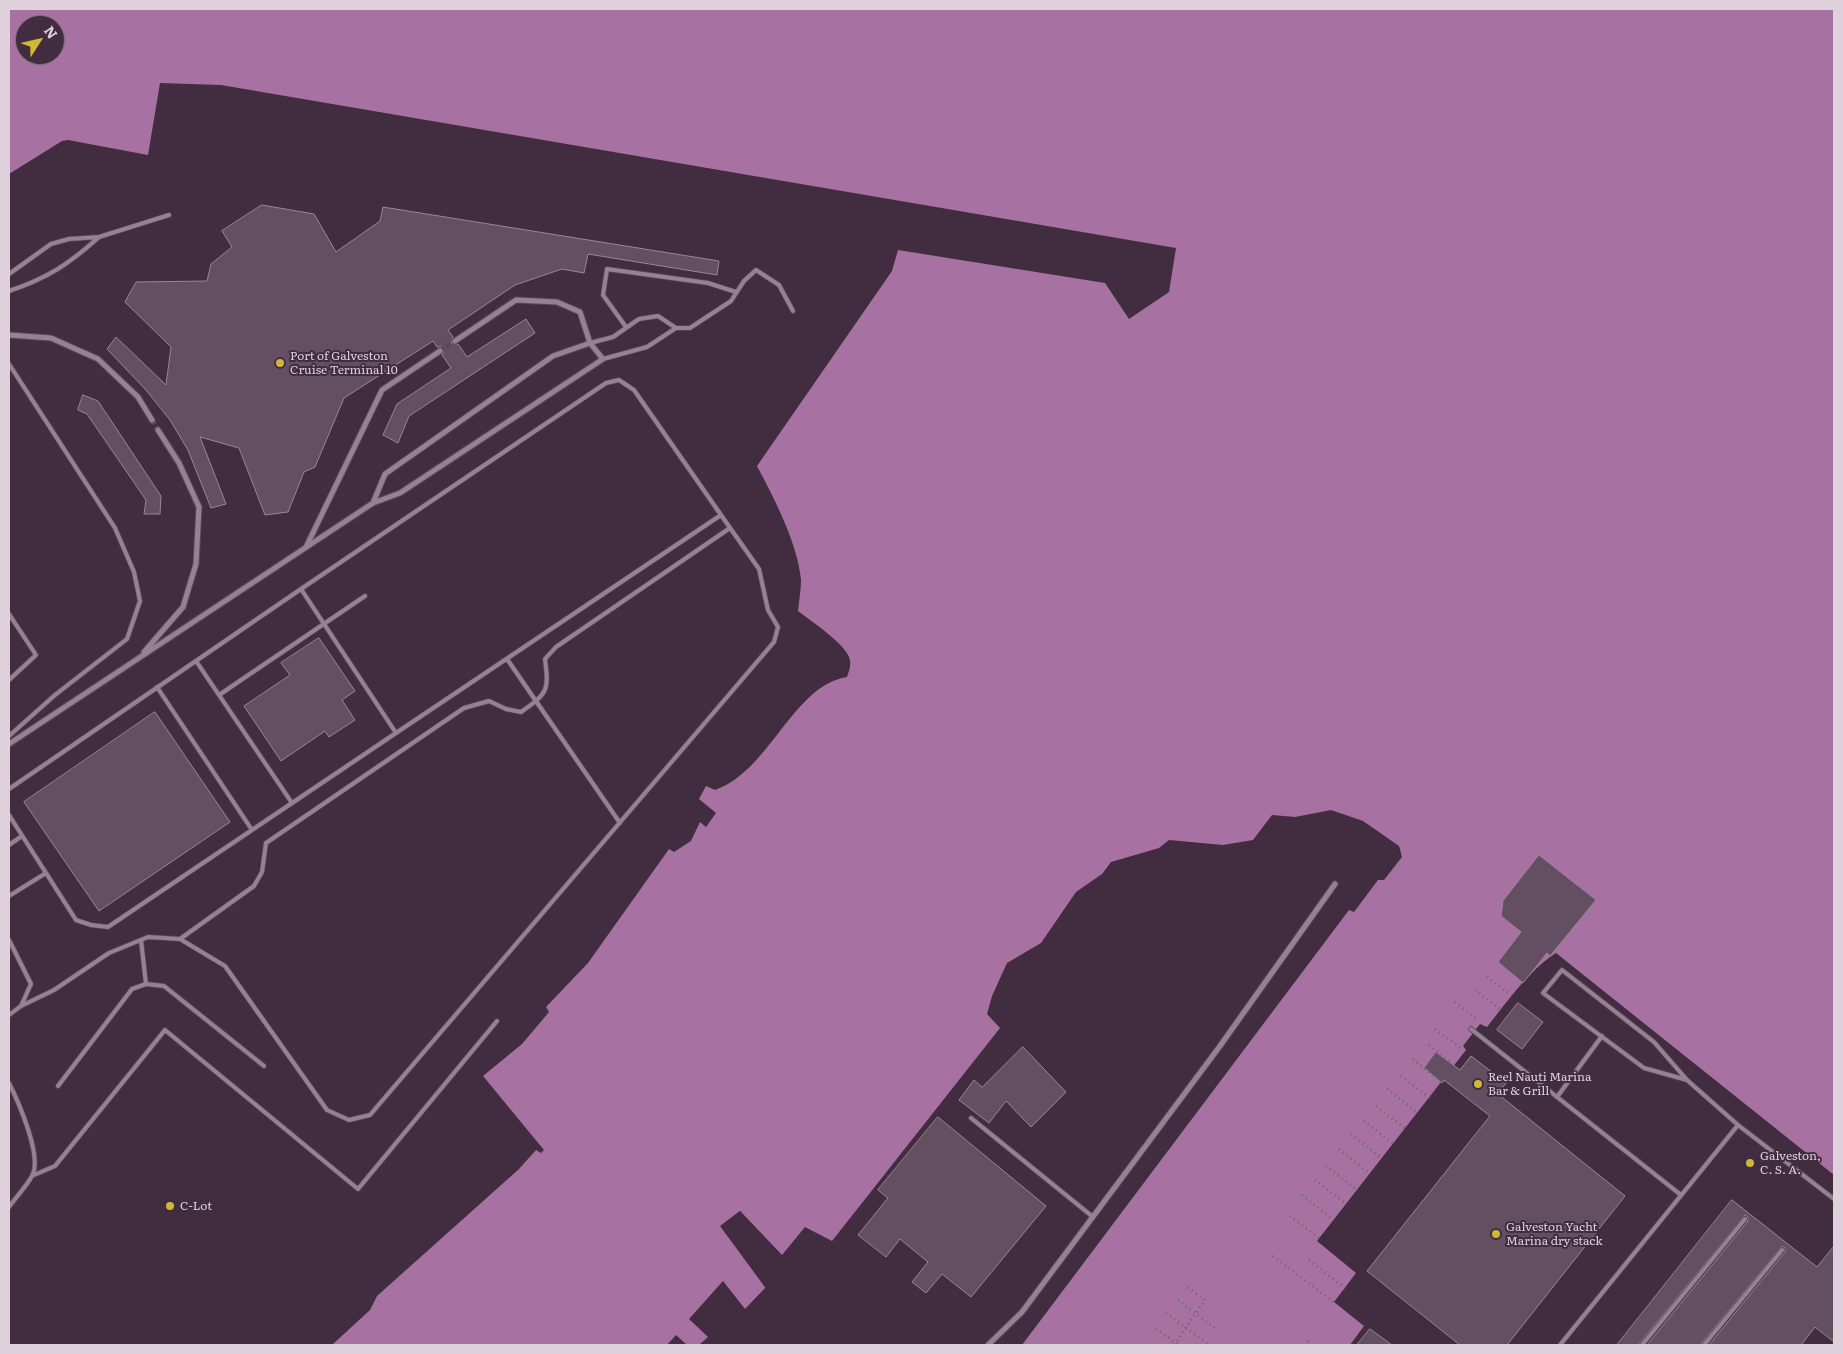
<!DOCTYPE html>
<html>
<head>
<meta charset="utf-8">
<style>
  body { margin:0 }
  #map { position:relative; width:1843px; height:1354px; overflow:hidden; background:#412d3f; font-family:Literata,serif }
  canvas { display:block }
  .frame { position:absolute; inset:0; border:10px solid #ded1dc; pointer-events:none }
  .north { position:absolute; left:15px; top:15px; width:50px; height:50px; box-sizing:border-box; background:#412d3f; border:1px solid #806f7e; border-radius:50%; rotate:55deg; font-size:14px; font-weight:700; line-height:20px; text-align:center; color:#ded1dc }
  .north::after { content:''; display:block; margin:auto; width:18px; height:22px; background:#d0b736; clip-path:polygon(50% 0,100% 100%,50% 72%,0 100%) }
</style>
</head>
<body>
<div id="map">
<canvas width="1843" height="1354"></canvas>
<div class="frame"></div>
<div class="north">N</div>
</div>
<script>
const c = document.querySelector('canvas').getContext('2d');
c.lineJoin = 'round';
function fill(path, color) { c.fillStyle = color; c.fill(path, 'evenodd'); }
function trace(path, color, width, dash) { c.strokeStyle = color; c.lineWidth = width; c.lineCap = dash ? 'butt' : 'round'; c.setLineDash(dash || []); c.stroke(path); }
function label(font, color, halo, rows, align = 'center') {
  c.font = font + ' Literata,serif'; c.lineWidth = 4; c.setLineDash([]); c.textBaseline = 'middle'; c.strokeStyle = halo; c.fillStyle = color; for (const [text, x, y, turn = 0] of rows) {
    c.save(); c.translate(x, y); c.rotate((+turn || 0) * Math.PI / 180); c.textAlign = isNaN(turn) ? turn : align; if (halo) c.strokeText(text, 0, 0); c.fillText(text, 0, 0); c.restore();
  }
}
fill(new Path2D(`
  M9,9H1834V1175L1556,953C1528,971 1508,1001 1487,1027L1480,1024L1463,1046L1466,1050L1317,1241L1356,1273L1334,1302L1364,1326L1350,1345H1022L1349,910L1354,912L1378,880H1384L1402,857L1399,846L1363,821L1331,810L1295,817L1272,815L1253,840L1223,845L1169,840L1159,848L1111,862L1102,874L1076,892L1041,943L1007,963L992,996L987,1014L1000,1028L832,1241L805,1227L782,1255L740,1211L721,1226L766,1287L745,1309L723,1281L689,1319L708,1337L699,1345H687L676,1335L667,1345H332L370,1310L377,1296L519,1169L536,1150L541,1153L544,1150L483,1076L522,1044L549,1012L546,1007L588,963L669,849L674,852L691,841L700,822L706,827L716,813L699,799L706,786L715,790C769,772 793,685 847,677C849,671 852,664 849,657C844,643 811,621 798,611C799,601 801,590 801,580C798,544 774,498 757,466L892,271L898,250L1105,283L1129,319L1169,292L1176,248L221,85L160,83L148,155L68,140L62,141L9,174ZM25,25H55V55H25Z`), '#a772a2');
fill(new Path2D(`
  M740,1211L783,1257L740,1214L724,1227L768,1286L767,1290L720,1226Z`), '#412d3f');
const building = new Path2D(`
  M262,205L314,214L336,252L380,221L383,207L719,261L717,275L588,254L584,273L562,269L515,285L448,330L453,337L451,343L458,344L467,357L526,319L535,333L409,416L398,443L383,435L397,404L451,368L442,355L444,351L442,347H437L433,341L344,398L315,467L304,472L288,512L265,515L239,448L200,437L226,504L211,508L188,450L170,420L146,390L107,349L116,337L166,385L171,347L125,302L136,282L207,281L211,264L232,247L222,231Z
  M83,395L98,401L161,496L160,514H144L146,500L87,414L78,410Z
  M319,638L355,691L342,700L355,720L329,737L325,731L281,761L244,706L290,675L281,663Z
  M155,712L230,822L99,911L24,802Z
  M1539,855L1596,900L1550,956L1547,953L1523,983L1498,962L1521,932L1501,916L1503,901Z
  M1518,1003L1543,1022L1522,1049L1497,1030Z
  M1023,1047L1066,1092L1031,1127L1006,1101L989,1123L959,1100L974,1080L982,1087Z
  M1436,1052L1460,1070L1471,1056L1506,1083L1498,1094L1625,1196L1507,1345H1460L1367,1271L1490,1116L1444,1080L1442,1083L1424,1068Z
  M938,1117L1046,1206L971,1297L942,1274L926,1293L912,1282L928,1262L900,1239L886,1257L858,1235L888,1198L878,1190Z
  M1732,1200L1817,1267L1834,1246V1342L1815,1327L1801,1345H1709L1785,1252V1248L1782,1246L1700,1345H1647L1748,1221V1217L1745,1215L1638,1345H1617Z
  M1370,1329L1392,1345H1357Z`);
fill(building, '#644e62');
trace(building, '#9c8499', 1);
trace(new Path2D(`
  M440,351L455,341
  M152,420L158,430`), '#594657', 5, [5, 2.5]);
const lane = new Path2D(`
  M99,237L169,215
  M9,274L51,244L69,239L99,237C69,264 48,278 9,291
  M626,327L603,295L607,269L708,283L736,292
  M590,343L613,337L639,319L658,316L676,328
  M603,359L647,347L676,328H690L731,301L744,281L756,270L779,285L793,311
  M9,364L115,528L134,572L140,601L127,639L55,695L9,736
  M301,589L606,383L619,380L634,390L721,515L396,733
  M9,614L36,655L9,680
  M507,659L620,823
  M196,661L292,803
  M157,687L252,830
  M219,695L365,596
  M9,789L301,589L396,733L108,927L91,925L76,920L9,815
  M9,845L22,836
  M9,896L46,873
  M180,939L254,886L262,872L266,843L464,708L489,701L506,709L521,712C548,693 549,691 545,659L556,647L730,528
  M9,940L31,984L21,1006L9,1015
  M141,940L146,984
  M21,1006L54,990L109,953L148,937L180,939L225,966L327,1110L349,1120L370,1115L774,642L778,627L768,610L759,569L721,515
  M1471,1029L1681,1195
  M1687,1080L1644,1068L1543,993L1562,970L1654,1042L1687,1080L1738,1125L1834,1199
  M9,1083C18,1101 43,1157 32,1176C26,1187 16,1197 9,1207
  M58,1086L132,989L146,984L164,986L264,1066
  M1557,1097L1602,1036
  M971,1118L1093,1217
  M34,1175L55,1166L165,1030L358,1189L497,1021
  M1560,1345L1738,1125
  M1642,1345L1745,1219
  M1704,1345L1782,1250`);
const street = new Path2D(`
  M9,335L51,338L98,359L138,397L152,420
  M373,503L385,474L553,356L590,343
  M307,545L382,390L440,351
  M144,652L183,607L196,564L199,507L179,463L158,430
  M9,744L373,503L400,493L603,359L590,343L580,312L557,302L516,300L455,341
  M988,1345L1022,1312L1220,1046L1335,884`);
trace(lane, '#5a4a59', 5.5);
trace(street, '#5a4a59', 7);
trace(new Path2D(`
  M1487,977L1512,995
  M1475,990L1501,1010
  M1455,1002L1478,1020
  M1435,1029L1463,1050
  M1429,1045L1452,1064
  M1413,1059L1441,1082
  M1401,1076L1430,1098
  M1387,1089L1418,1113
  M1376,1106L1406,1129
  M1364,1121L1394,1144
  M1351,1134L1382,1159
  M1339,1149L1370,1174
  M1326,1166L1357,1190
  M1315,1180L1346,1204
  M1302,1195L1333,1220
  M1290,1216L1319,1238
  M1273,1256L1334,1302
  M1309,1260L1345,1288
  M1178,1300L1215,1328
  M1166,1313L1208,1344
  M1156,1329L1179,1345
  M1308,1341L1313,1345
  M1146,1344L1148,1345
  M1174,1345L1205,1300L1187,1287`), '#736171', 3, [1, 4]);
trace(lane, '#977f94', 4);
trace(street, '#977f94', 5);
for (const [x, y, r, color] of [
  [280,363,5,"#d0b736"],
  [1478,1084,5,"#d0b736"],
  [1750,1163,5,"#d0b736"],
  [170,1206,5,"#d0b736"],
  [1496,1234,5,"#d0b736"]
]) { const dot = new Path2D(); dot.arc(x, y, r, 0, 2 * Math.PI); c.fillStyle = color; c.fill(dot); trace(dot, '#412d3f', 2); }
label('12px', '#ded1dc', '#412d3f', [
  ["Port of Galveston",290,356],
  ["Cruise Terminal 10",290,370],
  ["Reel Nauti Marina",1488,1077],
  ["Bar & Grill",1488,1091],
  ["Galveston,",1760,1156],
  ["C. S. A.",1760,1170],
  ["C-Lot",180,1206],
  ["Galveston Yacht",1506,1227],
  ["Marina dry stack",1506,1241]
], 'left');
</script>
</body>
</html>
